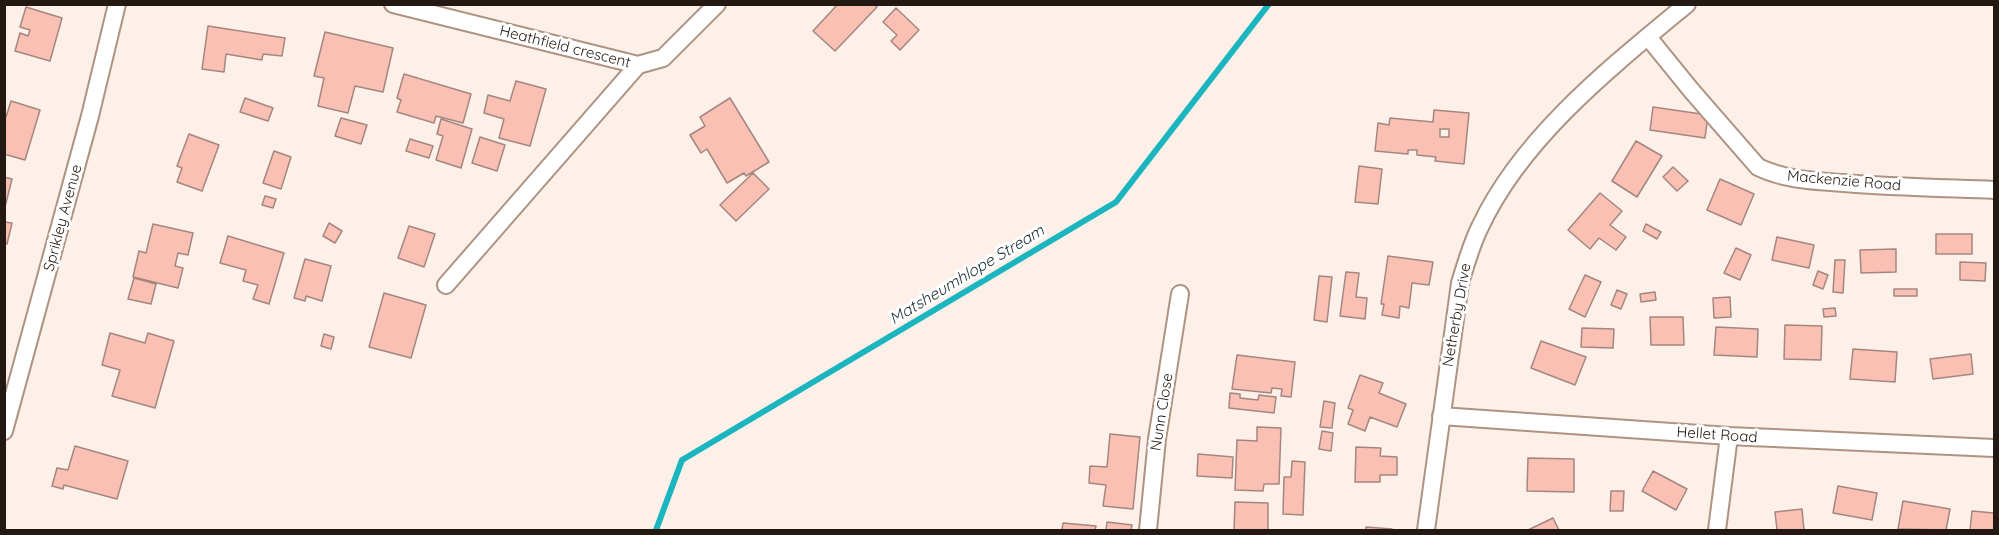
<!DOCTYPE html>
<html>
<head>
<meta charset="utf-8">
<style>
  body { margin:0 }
  #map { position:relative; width:1999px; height:535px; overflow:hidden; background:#fcf0e9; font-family:Quicksand,sans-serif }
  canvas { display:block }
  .frame { position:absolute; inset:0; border:6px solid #231912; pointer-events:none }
</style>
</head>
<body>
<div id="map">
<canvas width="1999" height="535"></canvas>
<div class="frame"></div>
</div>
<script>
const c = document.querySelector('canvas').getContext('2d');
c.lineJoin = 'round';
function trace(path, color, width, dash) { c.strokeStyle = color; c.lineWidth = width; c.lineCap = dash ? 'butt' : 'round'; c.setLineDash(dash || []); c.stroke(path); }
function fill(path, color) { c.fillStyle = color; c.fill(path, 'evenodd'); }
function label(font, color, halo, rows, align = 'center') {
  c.font = font + ' Quicksand,sans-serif'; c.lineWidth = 6; c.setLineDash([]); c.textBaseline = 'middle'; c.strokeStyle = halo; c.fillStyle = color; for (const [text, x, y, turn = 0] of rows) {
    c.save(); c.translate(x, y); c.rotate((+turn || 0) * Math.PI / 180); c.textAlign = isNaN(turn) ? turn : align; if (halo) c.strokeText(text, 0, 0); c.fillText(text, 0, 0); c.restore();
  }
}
trace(new Path2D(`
  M656,530L682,460L1116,202L1269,4`), '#1bb5bf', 6);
const building = new Path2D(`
  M838,4H874L877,7L835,51L813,31Z
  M26,7L62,18L50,61L15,51L20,33L28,36L30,30L20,27Z
  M896,8L919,30L900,50L891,41L897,35L883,22Z
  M208,26L285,38L282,56L263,54L262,60L226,54L224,72L202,69Z
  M325,32L393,48L383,92L355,86L348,113L318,106L324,78L314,76Z
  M404,74L471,94L463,123L436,116L434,123L397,112L401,100L397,98Z
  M516,81L546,89L530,146L499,138L504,119L484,113L488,95L510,101Z
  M245,98L273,108L268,121L240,112Z
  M730,98L769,162L746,176L744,173L727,183L707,149L701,153L690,135L705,126L700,117Z
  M11,101L40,110L25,160L4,154V116L6,117Z
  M1653,107L1708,115L1705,138L1650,130Z
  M1434,110L1469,113L1464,164L1435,161L1436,157L1417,155V150H1408V154L1375,151L1378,123L1389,125L1390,118L1433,122ZM1440,129H1449V137H1440Z
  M341,118L367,125L361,144L335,136Z
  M441,119L472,129L461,168L436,160L443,136L437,134Z
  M189,134L219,145L202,191L177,182L182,168L177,166Z
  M480,137L505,145L497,171L472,163Z
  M410,139L433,146L429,158L406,151Z
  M1636,141L1662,156L1637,197L1612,181Z
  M274,151L291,157L281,189L263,183Z
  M1359,166L1382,169L1378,204L1355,202Z
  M1673,167L1688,181L1677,191L1663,177Z
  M753,173L769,189L736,221L720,205Z
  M4,177L12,179L4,211Z
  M1720,179L1754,194L1741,225L1707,210Z
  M1600,193L1622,211L1610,225L1626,237L1616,250L1599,238L1590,249L1568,230Z
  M265,196L276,199L273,208L262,205Z
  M4,222L12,223L7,244L4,243Z
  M329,223L342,231L335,243L323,236Z
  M153,224L193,233L188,255L178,253L175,266L183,268L178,288L133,277L139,251L146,253Z
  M1646,224L1661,232L1657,239L1643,231Z
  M409,226L435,234L424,267L398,258Z
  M1936,234H1972V254H1936Z
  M228,236L284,253L269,304L253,299L258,285L243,281L246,270L220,263Z
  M1777,237L1814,245L1809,268L1772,260Z
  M1736,248L1751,255L1740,280L1724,273Z
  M1896,249V272L1861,273L1860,250Z
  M1388,256L1433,262L1429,285L1412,283L1409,308L1400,306L1399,318L1382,315L1384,304H1381Z
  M305,259L331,266L322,301L306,296L305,301L294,298Z
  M1835,260H1845L1843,293L1833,292Z
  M1960,262L1986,263L1985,281L1960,280Z
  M1818,271L1828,275L1823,289L1813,285Z
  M1346,272L1359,273L1356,297L1367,298L1365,319L1340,316Z
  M1585,275L1601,282L1585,317L1569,309Z
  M1319,276L1332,277L1327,322L1314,320Z
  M134,278L156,284L151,304L128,299Z
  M1894,289H1917V296H1894Z
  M1617,290L1627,294L1621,309L1611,305Z
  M1655,292L1656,300L1641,302L1640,294Z
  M384,293L426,305L411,358L369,347Z
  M1730,297L1731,317L1714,318L1713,298Z
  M1835,308L1836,316L1824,317L1823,309Z
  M1650,317H1683L1684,345H1651Z
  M1785,325L1822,326L1821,360L1784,359Z
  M1716,327L1758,329L1757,357L1714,355Z
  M1582,328L1614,329L1613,348L1581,347Z
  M110,333L145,343L148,333L174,341L155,408L112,396L120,370L102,365Z
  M324,334L334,337L331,349L321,346Z
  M1541,341L1586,357L1575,385L1531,368Z
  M1853,349L1897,352L1895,382L1850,379Z
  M1971,354L1973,374L1933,379L1930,359Z
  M1237,355L1295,362L1291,397L1281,396L1282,389L1272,388L1271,393L1232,389Z
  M1360,375L1383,383L1379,393L1406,404L1397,427L1370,417L1365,431L1348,424L1353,410L1348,408Z
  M1230,393L1240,394V398L1258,400L1259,395L1276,397L1274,413L1229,408Z
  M1324,401L1335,403L1332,428L1320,427Z
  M1257,427L1281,428L1279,484H1264L1263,491L1235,490L1237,440L1257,441Z
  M1322,431L1333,433L1331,451L1319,449Z
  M1110,434L1140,437L1133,509L1103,506L1106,485L1089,483L1090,466L1107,467Z
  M75,446L128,461L117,499L64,485L63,489L52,486L57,468L68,470Z
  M1356,447L1381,448L1380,456L1397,457V475H1380V482H1355Z
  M1198,454L1233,457L1232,478L1197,476Z
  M1528,458L1574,459V492L1527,491Z
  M1292,461L1305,462L1303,515L1283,514L1284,477H1291Z
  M1653,471L1687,489L1676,510L1642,491Z
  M1838,486L1877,493L1872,520L1833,513Z
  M1611,491H1624L1623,511H1610Z
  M1903,501L1950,509L1946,530L1898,529Z
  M1235,502L1268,503V530H1234Z
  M1802,509L1804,530H1777L1775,512Z
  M1972,511L1994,513V530H1970Z
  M1553,518L1559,530H1528Z
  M1107,522L1132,525L1131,530H1106Z
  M1063,523L1096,526L1095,530H1062Z
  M1366,527L1392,529V530H1366Z`);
fill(building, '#fbc0b4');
trace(building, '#a5867f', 1.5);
const street = new Path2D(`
  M393,4L638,65L663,58L717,4
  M1648,37L1691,90L1758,167C1785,180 1813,181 1843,183C1893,187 1944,188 1994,190
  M446,285L638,65
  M1441,416L1729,436L1994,448
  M4,431L90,116L117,4
  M1148,530L1157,439L1180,294
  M1426,530L1460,283C1466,264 1471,245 1480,227C1522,137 1611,67 1687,4
  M1717,530L1729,436`);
trace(street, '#ae9383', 20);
trace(street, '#fff', 16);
label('15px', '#231912', '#fff', [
  ["Heathfield crescent",565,47,14],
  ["Mackenzie Road",1844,181,5],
  ["Sprikley Avenue",63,218,-75],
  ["Netherby Drive",1457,315,-80],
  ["Nunn Close",1162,412,-81],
  ["Hellet Road",1717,435,4]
]);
label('italic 16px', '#1c3335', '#fff', [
  ["Matsheumhlope Stream",967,275,-31]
]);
</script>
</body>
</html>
